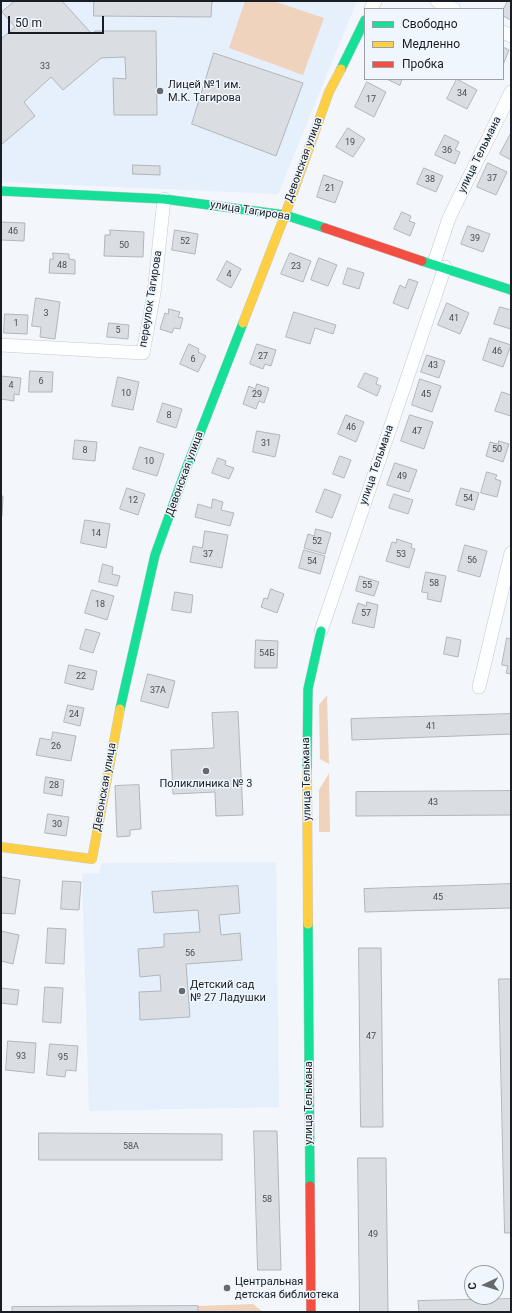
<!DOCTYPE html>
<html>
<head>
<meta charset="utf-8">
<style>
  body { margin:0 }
  #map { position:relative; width:512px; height:1313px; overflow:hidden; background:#f3f6fa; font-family:Roboto,sans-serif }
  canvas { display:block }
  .frame { position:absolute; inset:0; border:2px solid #181e24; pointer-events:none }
  .legend { position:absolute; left:364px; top:8px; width:140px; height:72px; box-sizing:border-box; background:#f0f6fd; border:1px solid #9aa0a6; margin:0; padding:5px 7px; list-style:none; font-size:12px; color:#181e24 }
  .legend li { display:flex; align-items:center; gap:8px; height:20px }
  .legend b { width:20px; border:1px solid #9aa0a6 }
  .north { position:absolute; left:464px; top:1265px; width:40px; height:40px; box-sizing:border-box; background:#f0f6fd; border:1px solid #9aa0a6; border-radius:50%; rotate:266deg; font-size:11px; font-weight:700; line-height:16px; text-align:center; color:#181e24 }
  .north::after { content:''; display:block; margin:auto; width:14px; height:18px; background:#656a6f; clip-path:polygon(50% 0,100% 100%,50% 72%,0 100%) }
  .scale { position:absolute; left:8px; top:16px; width:96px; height:18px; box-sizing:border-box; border:2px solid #181e24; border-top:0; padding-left:5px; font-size:12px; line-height:14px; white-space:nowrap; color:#181e24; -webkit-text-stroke:3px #f0f6fd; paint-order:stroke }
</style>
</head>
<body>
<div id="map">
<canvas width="512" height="1313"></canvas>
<div class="frame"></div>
<ul class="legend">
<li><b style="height:5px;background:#16e098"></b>Свободно</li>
<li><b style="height:5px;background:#ffcf43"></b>Медленно</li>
<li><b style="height:5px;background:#f24e42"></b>Пробка</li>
</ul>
<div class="north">С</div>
<div class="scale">50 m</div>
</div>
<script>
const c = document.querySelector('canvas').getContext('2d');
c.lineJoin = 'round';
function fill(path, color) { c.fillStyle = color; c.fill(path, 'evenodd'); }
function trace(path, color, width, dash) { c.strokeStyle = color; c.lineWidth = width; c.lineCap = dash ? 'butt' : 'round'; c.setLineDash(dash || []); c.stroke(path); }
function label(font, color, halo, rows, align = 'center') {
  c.font = font + ' Roboto,sans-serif'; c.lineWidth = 3; c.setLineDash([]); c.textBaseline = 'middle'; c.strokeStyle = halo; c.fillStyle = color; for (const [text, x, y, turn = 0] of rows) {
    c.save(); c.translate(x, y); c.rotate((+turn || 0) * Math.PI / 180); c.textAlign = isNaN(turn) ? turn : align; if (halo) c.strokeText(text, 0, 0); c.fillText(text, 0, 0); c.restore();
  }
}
fill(new Path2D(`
  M1,1H357L278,194L1,182Z
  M276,862L279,1107L89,1111L82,874L99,873L102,863Z`), '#e5f0fc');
fill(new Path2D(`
  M245,1H273L324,18L303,75L229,48Z
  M327,695L329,764L320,759L319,705Z
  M329,773L330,832H319V790Z
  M253,1304L263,1312H198V1306Z`), '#f0d3bc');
const building = new Path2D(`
  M15,1H62L92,34L95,31H156L157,115H114L113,78L126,79L125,57L101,58L63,90L51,77L24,102L35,116L1,145V39L15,27L2,12Z
  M94,1H212L211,17L94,16Z
  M508,1H511V20L503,16V10Z
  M503,47L509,50L503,65Z
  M214,53L303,83L276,156L192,124Z
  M387,79H402L400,85Z
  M457,79L477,90L467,109L447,99Z
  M367,82L386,92L374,117L355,107Z
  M348,128L365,139L353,157L336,147Z
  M511,133V160L500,154Z
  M445,135L459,142L455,150L460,152L455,164L435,155Z
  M488,163L507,172L496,195L477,187Z
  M133,165L160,166V175L133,174Z
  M424,168L443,176L436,192L417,184Z
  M324,175L343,182L335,203L317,197Z
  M402,212L411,216L409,221L415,223L410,236L394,229Z
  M1,222L25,223L24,241L1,240Z
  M468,226L490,234L483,252L461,244Z
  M110,230L144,232L143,257L104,256L105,235H110Z
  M175,230L198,234L195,254L172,250Z
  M53,253L69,254V259L75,260V274L49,273L50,259H53Z
  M290,253L311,261L303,282L281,274Z
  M319,258L337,265L328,286L311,280Z
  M227,261L241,269L231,288L217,280Z
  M348,268L364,273L359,289L343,284Z
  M409,279L418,282L408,309L393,303L400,285L405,288Z
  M36,298L60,302L55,339L40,337L41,327L32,326Z
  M447,303L469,313L460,334L438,325Z
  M500,307L511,310V329L494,324Z
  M169,309L180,312L178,317L183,318L180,329L174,328L172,333L160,329L165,313L168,314Z
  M294,312L336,325L333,334L315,328L310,344L286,337Z
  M5,314L28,315L27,334L4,333Z
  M109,323L129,325L128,339L107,337Z
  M490,338L511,345L503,367L483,360Z
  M189,344L199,349L198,352L206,356L198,372L180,364Z
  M257,344L276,350L271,366L265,364L263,369L250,364Z
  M427,355L445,361L439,378L421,372Z
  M30,371L53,372L52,392H29Z
  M365,373L378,378L376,384L381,386L377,396L358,387Z
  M1,376L21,378L19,395L14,394V401L1,399Z
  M118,377L139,382L133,410L112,406Z
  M420,379L441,386L432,412L412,405Z
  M257,384L269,388L264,403L259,401L256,409L243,404L249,386L255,389Z
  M502,392L511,395V416L495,411Z
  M163,403L182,409L176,428L157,422Z
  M346,415L364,422L356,442L338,434Z
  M410,415L433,422L424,449L401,441Z
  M257,431L280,435L275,457L253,452Z
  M75,440L97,442L95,461L73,459Z
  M499,441L509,444L503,462L486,456L490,442L498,444Z
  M140,447L164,454L157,476L133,469Z
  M340,456L351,460L344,478L333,474Z
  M218,458L226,461L225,465L234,468L229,479L212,473Z
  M395,463L417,470L409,492L387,485Z
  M487,472L497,475L495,479L501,481L497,497L481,493Z
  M127,488L145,494L138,515L120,509Z
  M461,488L479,493L474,510L456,505Z
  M325,489L341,495L332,518L316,512Z
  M394,494L413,500L408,514L389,508Z
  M1,496H3L2,516H1Z
  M213,499L223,502L221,510L234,513L230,526L195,517L198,504L211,508Z
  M85,520L110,524L106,548L81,543Z
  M316,529L331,533L325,554L304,548L308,534L314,536Z
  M205,531L228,535L222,568L190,562L193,546L202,548Z
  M397,539L412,544L411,548L415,549L409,568L386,561L392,542L396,543Z
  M465,545L487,551L480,577L458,571Z
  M304,550L325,556L320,574L299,568Z
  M103,564L113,567L112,574L120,576L117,586L99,582Z
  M426,572L446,576L441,602L427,599L428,593L422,592Z
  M360,576L379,582L374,596L356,591Z
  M271,589L284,594L277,613L261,607L264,598L267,599Z
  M92,590L114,596L107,620L85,613Z
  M175,592L193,595L191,613L172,610Z
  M367,602L378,605L374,628L352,623L358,603L366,606Z
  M86,629L100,633L93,653L80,649Z
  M447,637L461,640L458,657L444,654Z
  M507,638L511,639V674L506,673L508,666L502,665Z
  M256,640L278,641L277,668H255Z
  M69,665L97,671L93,690L65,683Z
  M148,674L175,681L168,708L141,701Z
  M68,705L84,708L80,726L64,722Z
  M238,712L243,815L216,816L215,792L173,794L171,750L214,748L212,713Z
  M511,714V734L352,740L351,719Z
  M53,732L76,736L71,761L36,755L40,738L51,740Z
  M46,777L64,780L62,796L44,793Z
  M139,785L141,829L130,830V836L117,837L115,786Z
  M511,791V815L356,816V792Z
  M48,814L69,817L66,836L45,833Z
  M1,877L20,880L15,914L1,913Z
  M63,881L81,882L79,910L61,909Z
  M511,884V908L365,912L364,889Z
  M238,886L240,913L219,915L221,935L240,933L242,960L186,964L190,1017L140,1020L139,992L161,991L160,975L140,977L138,949L164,947V934L200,932L198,910L154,913L152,892Z
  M48,928L66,929L64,964L46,963Z
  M1,931L19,935L13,964L1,961Z
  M359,948H381L383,1127H361Z
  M499,979H511V1233H505Z
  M45,987L63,988L61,1023L43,1022Z
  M1,988L19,990L17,1005L1,1003Z
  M8,1041L36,1043L34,1073L6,1070Z
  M50,1044L78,1046L76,1071L66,1070L65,1077L47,1075Z
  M254,1131H277L281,1270H258Z
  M39,1133L222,1134V1160H39Z
  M358,1158H386L388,1312H360Z
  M511,1299V1312H419L418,1301Z
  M198,1306V1312H12V1307Z`);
fill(building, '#dadee3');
trace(building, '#b2b6bb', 1);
const street = new Path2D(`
  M437,1L454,9
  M371,9L375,1
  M503,32L511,36
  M434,263L449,218L511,92
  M1,345L143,353L154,293L164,199
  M321,631L445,267
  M479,687L511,553`);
const fast = new Path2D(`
  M341,69L365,20
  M1,191L164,199L285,215L325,228
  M422,261L511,290
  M120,709L155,555L186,469L243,323
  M307,770L308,689L321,631
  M308,924L310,1186`);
const slow = new Path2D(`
  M243,323L285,215L329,92L341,69
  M307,770L308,924
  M1,847L92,859L120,709`);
const jam = new Path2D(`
  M325,228L422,261
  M310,1186L311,1312`);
trace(street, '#c4c9ce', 14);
trace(fast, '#c4c9ce', 10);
trace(slow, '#c4c9ce', 10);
trace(jam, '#c4c9ce', 10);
trace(street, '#fdfefe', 13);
trace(fast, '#16e098', 9);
trace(slow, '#ffcf43', 9);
trace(jam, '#f24e42', 9);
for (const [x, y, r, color] of [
  [160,91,4,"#656a6f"],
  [206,771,4,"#656a6f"],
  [182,991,4,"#656a6f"],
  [227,1288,4,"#656a6f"]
]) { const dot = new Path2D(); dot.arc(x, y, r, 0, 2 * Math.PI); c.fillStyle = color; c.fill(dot); trace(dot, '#f0f6fd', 1.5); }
label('9px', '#484e54', null, [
  ["33",45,67],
  ["34",462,94],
  ["17",371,100],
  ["19",350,143],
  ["36",447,151],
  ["37",492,179],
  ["38",430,180],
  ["21",330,189],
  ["46",13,232],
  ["39",475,239],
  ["52",185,242],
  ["50",124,246],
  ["48",62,266],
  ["23",296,267],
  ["4",229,275],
  ["3",46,314],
  ["41",454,319],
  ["1",16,324],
  ["5",118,331],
  ["46",497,352],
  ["27",263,357],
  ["6",193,360],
  ["43",433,366],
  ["6",41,382],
  ["4",11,386],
  ["10",126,394],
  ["29",257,395],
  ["45",426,395],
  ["8",169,416],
  ["46",351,428],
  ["47",417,432],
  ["31",266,444],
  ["50",497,450],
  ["8",85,451],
  ["10",149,462],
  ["49",402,477],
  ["54",468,499],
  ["12",133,501],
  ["14",96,534],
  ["52",317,542],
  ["37",208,555],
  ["53",401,555],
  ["56",472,561],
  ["54",312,562],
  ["58",434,584],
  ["55",367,586],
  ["18",100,605],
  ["57",366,614],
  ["54Б",267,654],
  ["22",81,677],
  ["37А",158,691],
  ["24",74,715],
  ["41",431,727],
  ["26",56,747],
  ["28",54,786],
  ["43",433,803],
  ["30",57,825],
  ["45",438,898],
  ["56",190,954],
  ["47",371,1037],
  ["93",21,1057],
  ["95",63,1058],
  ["58А",131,1147],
  ["58",267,1200],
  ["49",373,1235]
]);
label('11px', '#181e24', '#f0f6fd', [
  ["Лицей №1 им.",168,85],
  ["М.К. Тагирова",168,98],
  ["Поликлиника № 3",206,784,"center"],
  ["Детский сад",190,985],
  ["№ 27 Ладушки",190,998],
  ["Центральная",235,1282],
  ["детская библиотека",235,1295]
], 'left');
label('11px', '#181e24', '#f0f6fd', [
  ["улица Тельмана",480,155,-64],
  ["Девонская улица",304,160,-70],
  ["улица Тагирова",250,211,9],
  ["переулок Тагирова",151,299,-81],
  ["улица Тельмана",377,465,-71],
  ["Девонская улица",185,474,-70],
  ["улица Тельмана",307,779,-91],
  ["Девонская улица",105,787,-80],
  ["улица Тельмана",309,1103,-90]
]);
</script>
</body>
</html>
